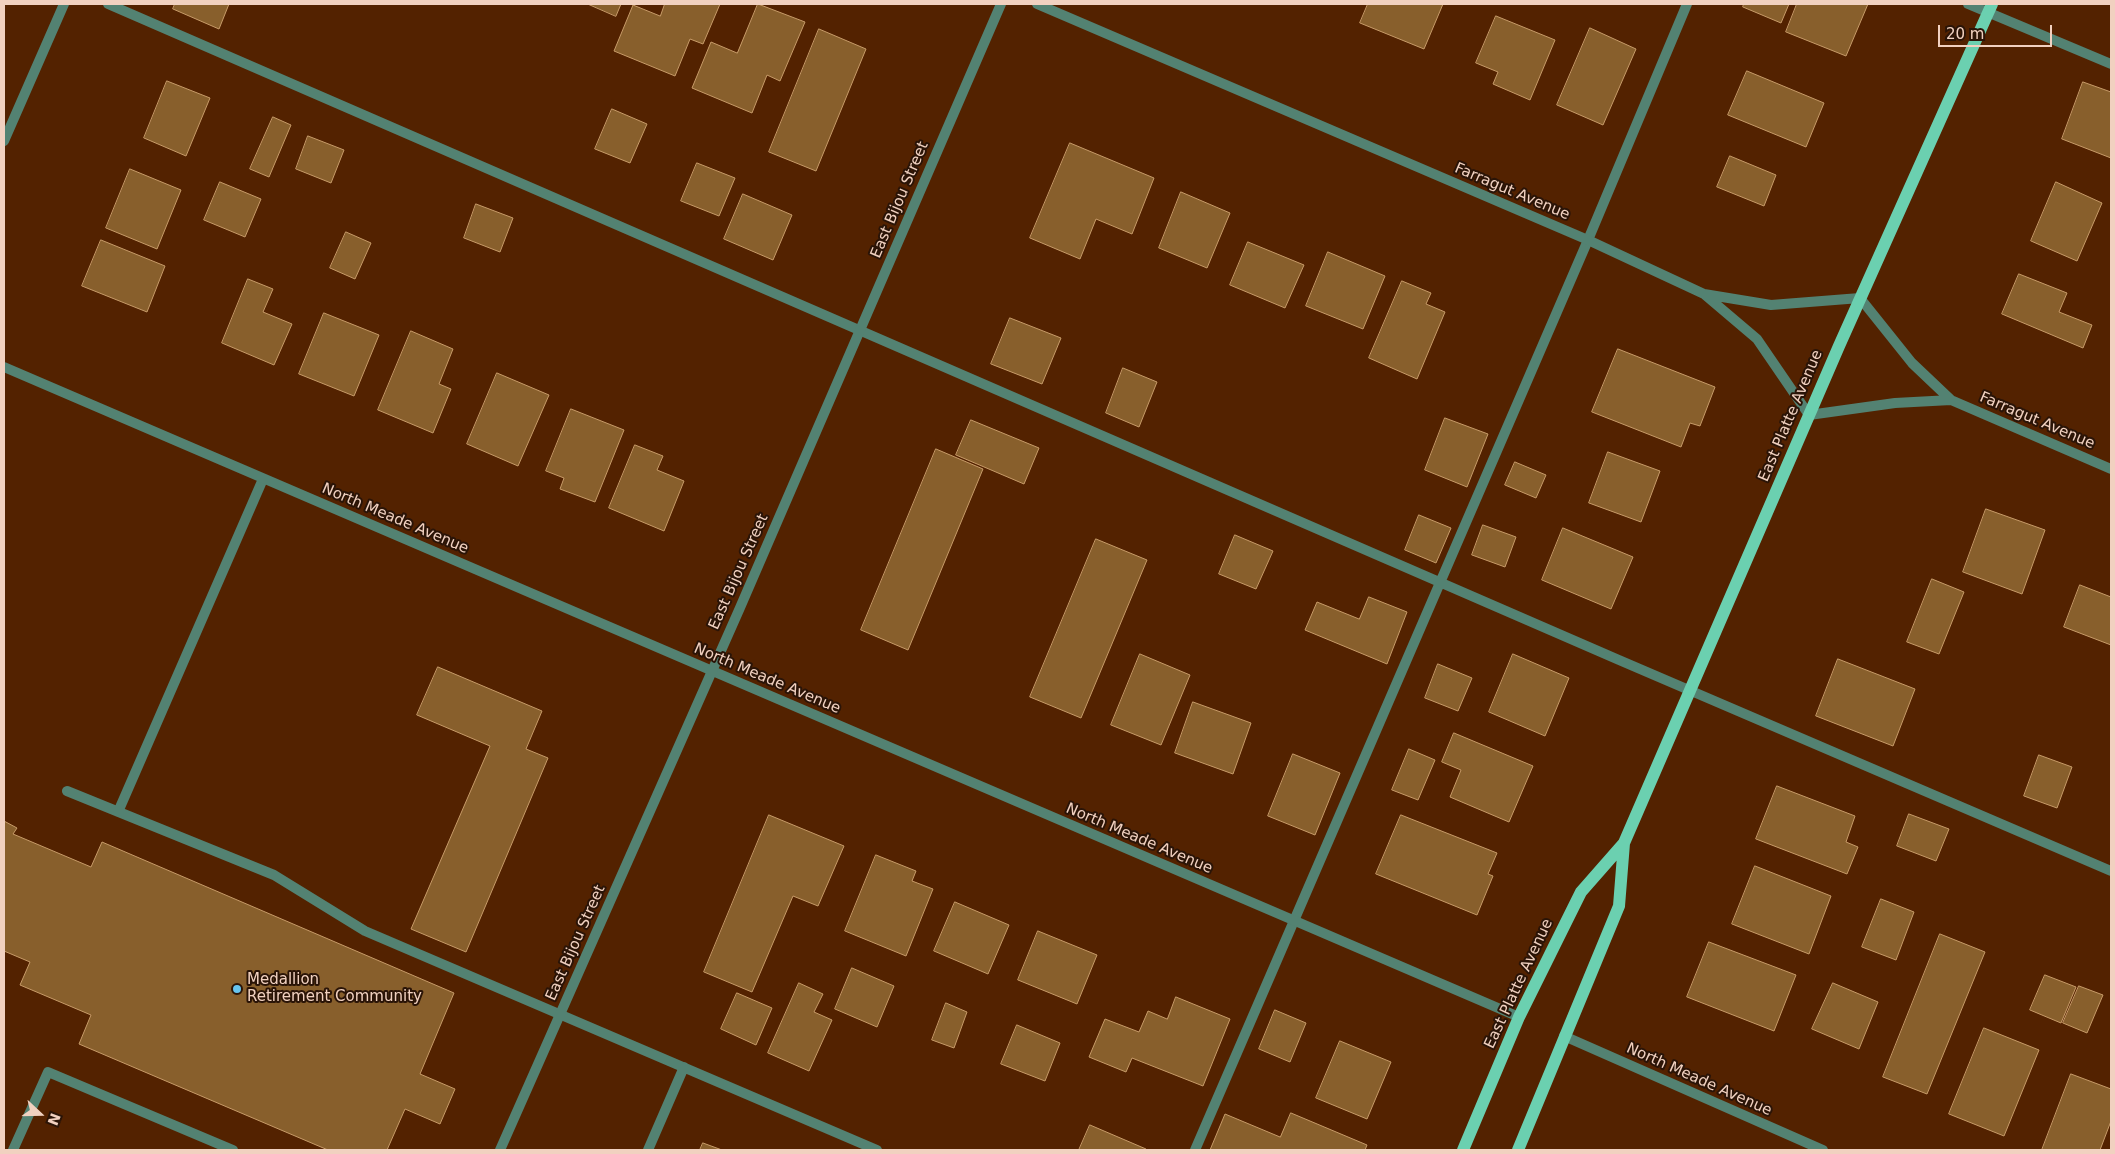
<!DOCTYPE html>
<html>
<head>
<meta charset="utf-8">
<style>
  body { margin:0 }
  #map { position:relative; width:2115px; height:1154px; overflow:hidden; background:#532200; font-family:"DejaVu Sans",sans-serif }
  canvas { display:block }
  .frame { position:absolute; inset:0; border:5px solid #f1d1c0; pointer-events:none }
  .north { position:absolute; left:15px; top:1089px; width:50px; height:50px; -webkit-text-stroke:4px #2a1407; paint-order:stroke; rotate:111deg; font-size:14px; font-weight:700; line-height:20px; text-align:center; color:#f1d1c0 }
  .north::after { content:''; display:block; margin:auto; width:18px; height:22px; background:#f1d1c0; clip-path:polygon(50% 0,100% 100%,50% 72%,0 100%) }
  .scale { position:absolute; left:1938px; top:25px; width:114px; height:22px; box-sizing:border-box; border:2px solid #f1d1c0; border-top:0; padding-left:6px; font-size:15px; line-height:18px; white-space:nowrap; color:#f1d1c0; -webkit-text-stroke:4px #2a1407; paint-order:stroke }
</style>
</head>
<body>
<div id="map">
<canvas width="2115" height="1154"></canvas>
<div class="frame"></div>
<div class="north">N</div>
<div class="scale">20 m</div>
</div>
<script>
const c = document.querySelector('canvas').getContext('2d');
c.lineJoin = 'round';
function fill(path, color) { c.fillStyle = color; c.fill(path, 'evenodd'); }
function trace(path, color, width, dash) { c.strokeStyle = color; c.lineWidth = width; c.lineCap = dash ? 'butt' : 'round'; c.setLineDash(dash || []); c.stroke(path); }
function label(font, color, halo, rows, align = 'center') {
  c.font = font + ' "DejaVu Sans",sans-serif'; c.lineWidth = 4; c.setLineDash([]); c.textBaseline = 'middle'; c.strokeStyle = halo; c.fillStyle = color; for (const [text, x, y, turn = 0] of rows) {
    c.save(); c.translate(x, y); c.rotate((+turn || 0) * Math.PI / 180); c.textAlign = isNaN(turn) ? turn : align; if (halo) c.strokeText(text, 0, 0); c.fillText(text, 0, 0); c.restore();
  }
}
const building = new Path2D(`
  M175,4H229L219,29L173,9Z
  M588,4H621L616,16Z
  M665,4H720L703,44L690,39L675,76L614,51L633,5L660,16Z
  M758,4L805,22L780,81L767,75L752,113L692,88L711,42L737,53Z
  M1368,4H1443L1424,49L1360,23Z
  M1744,4H1789L1781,23L1743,7Z
  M1797,4H1868L1846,56L1786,32Z
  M1496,16L1555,40L1530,100L1493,84L1498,72L1476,63Z
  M1590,28L1636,49L1603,125L1557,105Z
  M819,29L866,49L816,171L769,152Z
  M1747,71L1824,103L1806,147L1728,115Z
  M167,81L210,98L186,156L144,138Z
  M2083,82L2111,92V158L2062,139Z
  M612,109L647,124L630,163L595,149Z
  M273,117L291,125L269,177L250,169Z
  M308,136L344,150L331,183L296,169Z
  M1070,143L1154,178L1132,234L1096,219L1080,259L1030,238Z
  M1730,156L1776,175L1764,206L1717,187Z
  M697,163L735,178L719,216L681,201Z
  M130,169L181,190L157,249L106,228Z
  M220,182L261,199L245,237L204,220Z
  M2056,182L2102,203L2077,261L2031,241Z
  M1181,192L1230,213L1207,268L1159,248Z
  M743,194L792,215L773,260L724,239Z
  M476,204L513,218L500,252L464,238Z
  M346,232L371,243L355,279L330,268Z
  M101,240L165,266L147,312L82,286Z
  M1248,242L1304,265L1285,308L1230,285Z
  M1328,252L1385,276L1363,329L1306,306Z
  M2019,274L2067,293L2059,312L2092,325L2083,348L2002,314Z
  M248,279L273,289L263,312L292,324L274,365L222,343Z
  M1402,281L1431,293L1426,304L1445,312L1417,379L1369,358Z
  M324,313L379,335L354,396L299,374Z
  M1010,318L1061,338L1042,384L991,364Z
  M411,331L453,349L439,384L451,389L433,433L378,410Z
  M1618,349L1715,387L1700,426L1690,423L1681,447L1592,412Z
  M1123,368L1157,382L1139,427L1106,413Z
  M497,373L549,395L518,466L467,444Z
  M571,409L624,430L595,502L560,489L564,478L546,471Z
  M1445,418L1488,434L1467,487L1425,470Z
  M971,420L1039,448L1024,484L956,455Z
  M635,445L663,456L657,470L684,481L664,531L609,508Z
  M936,449L983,469L908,650L861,630Z
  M1608,452L1660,471L1641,522L1589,503Z
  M1515,462L1546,475L1536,498L1505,485Z
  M1986,509L2045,530L2022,594L1963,572Z
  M1419,515L1451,528L1436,563L1405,550Z
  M1483,525L1516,537L1505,567L1472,555Z
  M1563,528L1633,557L1611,609L1542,580Z
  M1235,535L1273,551L1256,589L1219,574Z
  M1096,539L1147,560L1081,718L1030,697Z
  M1932,579L1964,592L1939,654L1907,642Z
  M2080,585L2111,597V645L2064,627Z
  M1369,597L1407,612L1387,664L1305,630L1317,602L1359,619Z
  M1140,654L1190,675L1161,745L1111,725Z
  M1513,654L1569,678L1545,736L1489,712Z
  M1838,659L1915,689L1893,746L1816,716Z
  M1438,664L1472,678L1458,711L1425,698Z
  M438,667L542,711L526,749L548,758L466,952L411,929L490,746L417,715Z
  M1193,702L1251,723L1233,774L1175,753Z
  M1454,733L1533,766L1509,822L1450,797L1461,770L1442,762Z
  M1409,749L1435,760L1418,800L1392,790Z
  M1293,754L1340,773L1315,835L1268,816Z
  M2039,755L2072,767L2057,808L2024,796Z
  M1777,786L1855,816L1846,842L1858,847L1847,874L1756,839Z
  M1909,814L1949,829L1936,861L1897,846Z
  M769,815L844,846L818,906L793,896L752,992L704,972Z
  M1401,815L1497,853L1488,874L1493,876L1477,915L1376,874Z
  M4,821L17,828L13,834L91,867L102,842L454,993L420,1074L455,1089L440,1124L405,1109L387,1150H328L79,1044L91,1015L20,985L30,962L4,951Z
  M876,855L916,871L912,881L933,889L906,956L845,931Z
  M1755,866L1831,896L1809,954L1732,924Z
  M1881,899L1914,912L1896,960L1862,947Z
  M955,902L1009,925L988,974L934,951Z
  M1038,931L1097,955L1077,1004L1018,980Z
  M1940,934L1985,952L1927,1094L1883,1077Z
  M1709,942L1796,975L1774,1031L1687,997Z
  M852,968L894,986L877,1027L835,1009Z
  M2045,975L2076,987L2061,1023L2030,1010Z
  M799,983L823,994L814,1012L832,1020L809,1071L768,1053Z
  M1833,983L1878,1002L1859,1049L1812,1029Z
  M2079,986L2103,995L2087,1033L2063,1023Z
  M737,993L772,1008L756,1045L721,1029Z
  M1176,997L1230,1019L1203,1086L1132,1058L1126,1072L1089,1057L1105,1019L1139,1032L1148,1011L1167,1019Z
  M946,1003L967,1012L954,1048L932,1040Z
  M1275,1010L1306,1023L1290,1062L1259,1049Z
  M1017,1025L1060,1043L1045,1081L1001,1064Z
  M1984,1028L2039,1050L2004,1136L1949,1114Z
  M1340,1041L1391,1062L1367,1119L1316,1098Z
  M2071,1074L2111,1089V1121L2100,1150H2042Z
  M1291,1113L1367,1145L1365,1150H1210L1225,1114L1280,1137Z
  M1090,1125L1146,1149L1145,1150H1079Z
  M703,1143L722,1150H700Z`);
fill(building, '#885f2c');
trace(building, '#c79b68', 1);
trace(new Path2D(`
  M108,4L1619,660L2111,871
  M1968,4L2111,64
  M67,791L274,875L365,931L877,1150
  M118,812L263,479
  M13,1150L48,1072L233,1150
  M648,1150L684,1067
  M1195,1150L1588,240L1687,4`), '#538272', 10);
trace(new Path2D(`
  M1037,4L1588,240L1704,294L1771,305L1860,298L1912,363L1951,400L2111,469
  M4,141L64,4
  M1704,294L1757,339L1809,415L1895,403L1951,400
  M4,367L1519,1017
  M1564,1036L1823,1150`), '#538272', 10);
trace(new Path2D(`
  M500,1150L739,610L1001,4`), '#538272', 10);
trace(new Path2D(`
  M1463,1150L1519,1017L1581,892L1624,843L1839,346L1992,4
  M1518,1150L1619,906L1624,843`), '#6bd0b0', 12);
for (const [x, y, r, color] of [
  [237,989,5,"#67c4ef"]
]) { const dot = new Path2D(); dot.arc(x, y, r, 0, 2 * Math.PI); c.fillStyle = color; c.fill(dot); trace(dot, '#2a1407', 2); }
label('15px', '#f1d1c0', '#2a1407', [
  ["Farragut Avenue",1512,192,23],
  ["East Bijou Street",900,200,-67],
  ["East Platte Avenue",1791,416,-67],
  ["Farragut Avenue",2037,421,23],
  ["North Meade Avenue",395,519,23],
  ["East Bijou Street",739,572,-66],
  ["North Meade Avenue",767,679,23],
  ["North Meade Avenue",1139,839,23],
  ["East Bijou Street",576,943,-66],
  ["East Platte Avenue",1519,984,-65],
  ["North Meade Avenue",1699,1080,24]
]);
label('15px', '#f1d1c0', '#2a1407', [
  ["Medallion",247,980],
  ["Retirement Community",247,997]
], 'left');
</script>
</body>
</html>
